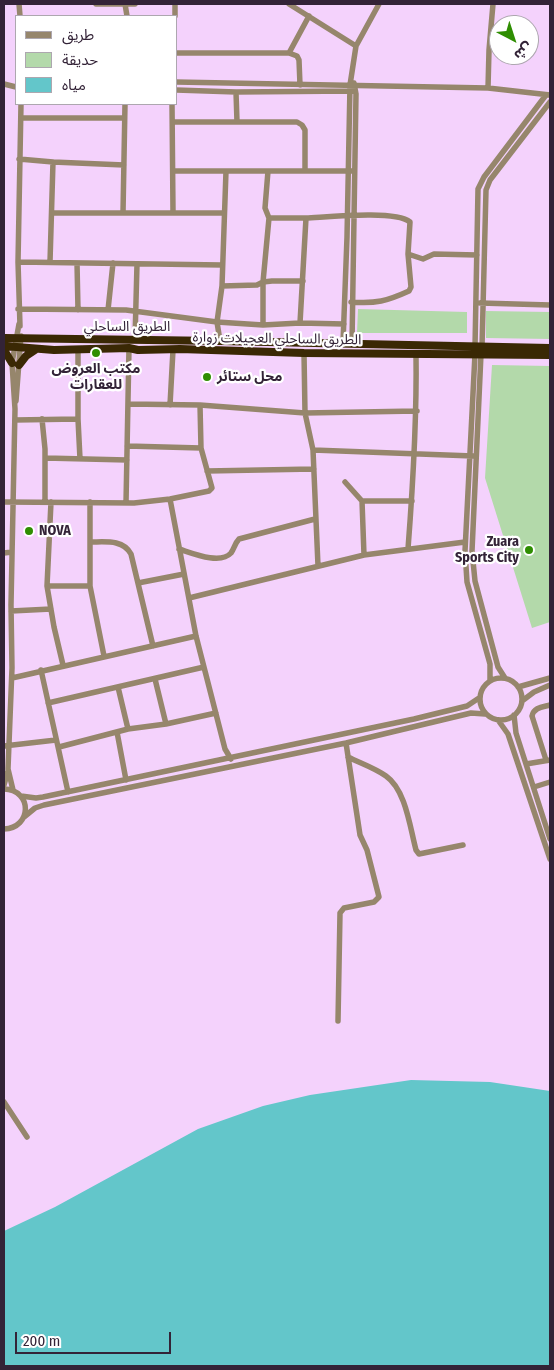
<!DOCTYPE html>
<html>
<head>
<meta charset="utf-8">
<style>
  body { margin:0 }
  #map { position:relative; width:554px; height:1370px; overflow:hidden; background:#f4d2fc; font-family:"Fira Sans Condensed","Noto Sans Arabic",sans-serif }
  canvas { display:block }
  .frame { position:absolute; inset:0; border:5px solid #332337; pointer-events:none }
  .legend { position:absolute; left:15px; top:15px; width:162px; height:90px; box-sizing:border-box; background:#fff; border:1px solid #ada7af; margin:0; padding:6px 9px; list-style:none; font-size:15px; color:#332337 }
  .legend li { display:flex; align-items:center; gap:10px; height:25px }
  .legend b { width:25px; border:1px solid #ada7af }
  .north { position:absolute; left:489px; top:15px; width:50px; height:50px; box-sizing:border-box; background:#fff; border:1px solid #ada7af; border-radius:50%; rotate:140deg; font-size:14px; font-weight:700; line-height:20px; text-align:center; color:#332337 }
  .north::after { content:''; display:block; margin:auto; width:18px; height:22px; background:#2f8e02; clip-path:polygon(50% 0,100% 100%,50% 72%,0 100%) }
  .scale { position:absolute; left:15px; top:1332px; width:156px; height:22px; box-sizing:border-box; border:2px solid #332337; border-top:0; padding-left:6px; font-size:15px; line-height:18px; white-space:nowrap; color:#332337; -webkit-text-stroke:4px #fff; paint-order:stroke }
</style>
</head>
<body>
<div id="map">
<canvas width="554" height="1370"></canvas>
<div class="frame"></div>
<ul class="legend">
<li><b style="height:6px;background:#96866c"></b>طريق</li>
<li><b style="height:14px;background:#b3d9aa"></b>حديقة</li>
<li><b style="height:14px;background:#63c6ca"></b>مياه</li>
</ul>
<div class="north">ش</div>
<div class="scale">200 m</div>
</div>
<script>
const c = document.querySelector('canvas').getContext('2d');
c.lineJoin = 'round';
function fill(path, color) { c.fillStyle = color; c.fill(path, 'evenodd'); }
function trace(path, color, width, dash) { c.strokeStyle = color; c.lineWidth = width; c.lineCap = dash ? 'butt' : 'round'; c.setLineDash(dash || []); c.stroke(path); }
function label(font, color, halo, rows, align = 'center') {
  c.font = font + ' "Fira Sans Condensed","Noto Sans Arabic",sans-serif'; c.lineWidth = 4.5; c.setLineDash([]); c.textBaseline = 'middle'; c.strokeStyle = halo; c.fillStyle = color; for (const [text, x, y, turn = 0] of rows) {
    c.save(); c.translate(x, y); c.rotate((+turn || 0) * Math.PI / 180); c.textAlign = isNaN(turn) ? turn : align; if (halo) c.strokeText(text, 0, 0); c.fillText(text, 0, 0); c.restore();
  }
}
fill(new Path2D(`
  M358,309L467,312V333H357Z
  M486,311L550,312V339L486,338Z
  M492,365L550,366V622L532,628L485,478Z`), '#b3d9aa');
fill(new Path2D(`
  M411,1080L490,1082L550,1091V1366H4V1231L55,1207L198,1129L263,1106L310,1095Z`), '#63c6ca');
trace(new Path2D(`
  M19,4L20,16
  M96,4H135
  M125,4L127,16
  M289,4L356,46
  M175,16V4
  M176,53H289L297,56L299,60L300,85
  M289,53L309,16
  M176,82L488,88L550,95
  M4,84L16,87
  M488,88L489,50L493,4
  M176,90L236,92L354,91
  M236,92L237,122
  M172,104L173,212
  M21,118H124
  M173,122H297L302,125L305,130V171
  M19,159L53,162L50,262
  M53,162L124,165
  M173,171H352
  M52,213H223
  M123,213L125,104
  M269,218H306
  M18,262L222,265
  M77,263L78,310
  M222,286L257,285L263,282L272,281H303
  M351,302C376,304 387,301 409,291L411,287L408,254
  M480,303L550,305
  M18,309L126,310L217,322L263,325L300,323L344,324
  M108,310L113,263
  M300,323L306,218C328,217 395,210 410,222L408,254L423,259L434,254L477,255
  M263,325V282L269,218L265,208L268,171
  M20,326L18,262L21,104
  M135,339L137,264
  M220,341L217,322L222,286L226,171
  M343,343L347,237L350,85L356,46L379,4
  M352,343L356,94L354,83
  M475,347L478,189L484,177L546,95
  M482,347L486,190L490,180L550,102
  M78,349V419L80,459
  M304,353L305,413L313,450L318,566
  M475,354L465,551L467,582L490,664V680
  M481,354L472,551L475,581L498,667L505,678
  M16,401L21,336
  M128,404L200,405L305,413L417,411
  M170,405L173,350
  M42,419L45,449V502
  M15,420L78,419
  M127,446L201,448
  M313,450L473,456
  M45,458L127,460
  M207,471L314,469
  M345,482L362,501H412
  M170,499L196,636L225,749L231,759
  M362,501L364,555
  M4,502L134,503L170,499L209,491L212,488L201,448L200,405
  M51,502L47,586L54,627L63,665
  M90,502V586L104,656
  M126,503L129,348
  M90,542C105,542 123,539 131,554L153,646
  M179,549C192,553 220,565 231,553C234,549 235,543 239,539L315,519
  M408,549C413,484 417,420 416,354
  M4,553L12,552
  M138,583L184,574
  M47,586H90
  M189,598L364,555L465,542
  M11,611L51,609
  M41,670L68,792
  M480 699a21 21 0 1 1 42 0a21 21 0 1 1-42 0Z
  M12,678L196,636
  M155,679L166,724
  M118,687L128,729
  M518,687L550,678
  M522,701L534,692L550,685
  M48,703L204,667
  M514,715L516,733L550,839
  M498,720L508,734L550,859
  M117,732L126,780
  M4,746L56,740
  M59,747L128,729L166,724L216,713
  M348,757C360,763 375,768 386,776C406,790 410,828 416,850L419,854L463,845
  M546,760L532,716C534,707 543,707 550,705
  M526,764L550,760
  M4,785L8,771
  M534,787L550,782
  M4,789C33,790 32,828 4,829
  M13,790L8,769L12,668L11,605L15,409L12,363L19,324
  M21,796L36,798L43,797L414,719L467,706L479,698
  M24,817L35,808L44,805L346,743L471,713L485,714
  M338,1021L340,913L344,908L374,902L379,897L367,850L360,835L346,743
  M4,1102L27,1137`), '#96866c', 5.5);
trace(new Path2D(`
  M4,338L220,341L550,348
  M4,346L54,350L129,348L138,350L180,349L304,353L550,355
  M4,350L12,363
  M19,365L26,356L35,350`), '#3a2804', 8);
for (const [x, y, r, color] of [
  [96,353,5,"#2f8e02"],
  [207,377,5,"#2f8e02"],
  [29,531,5,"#2f8e02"],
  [529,550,5,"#2f8e02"]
]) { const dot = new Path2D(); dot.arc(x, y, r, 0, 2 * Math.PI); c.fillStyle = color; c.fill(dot); trace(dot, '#fff', 2); }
label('14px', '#332337', '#fff', [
  ["الطريق الساحلي",127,327],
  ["الطريق الساحلي العجيلات زوارة",277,339,1]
]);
label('bold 14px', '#332337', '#fff', [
  ["مكتب العروض",96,369,"center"],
  ["للعقارات",96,385,"center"],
  ["محل ستائر",217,377],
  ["NOVA",39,531],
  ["Zuara",519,542,"right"],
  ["Sports City",519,558,"right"]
], 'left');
</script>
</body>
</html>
